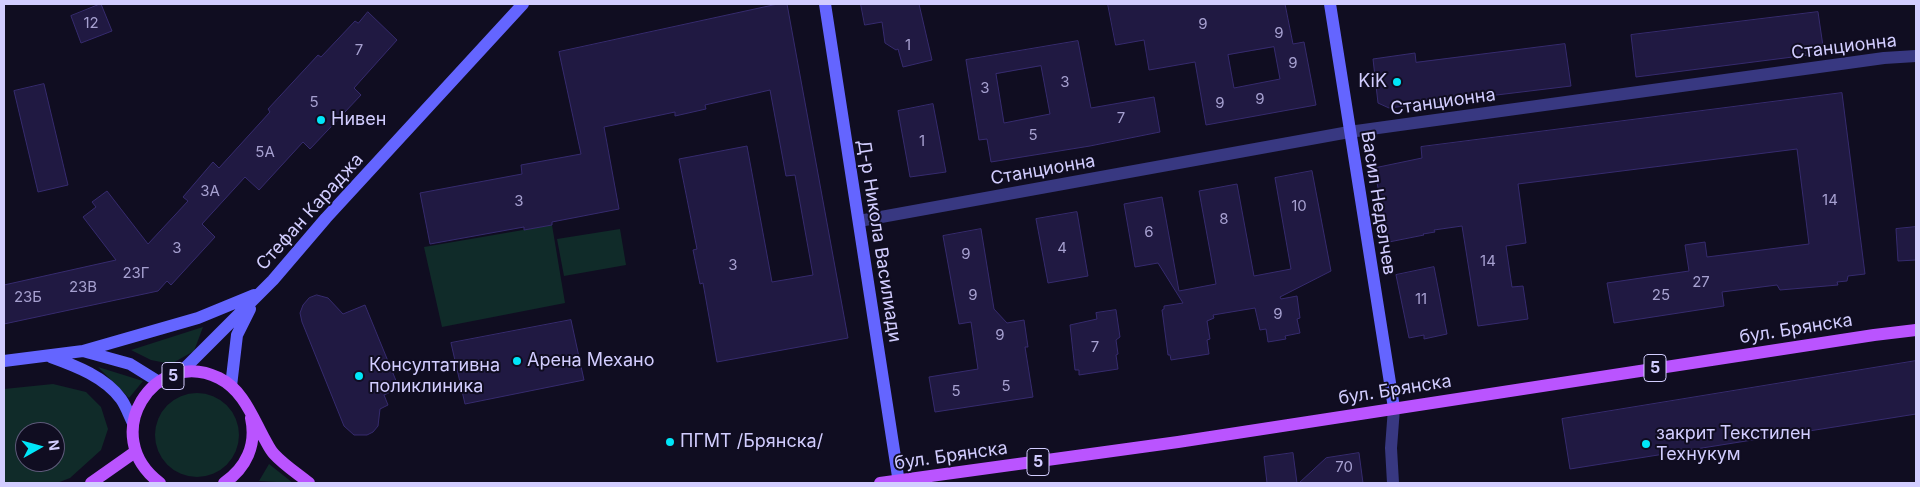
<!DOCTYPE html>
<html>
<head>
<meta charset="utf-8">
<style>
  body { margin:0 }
  #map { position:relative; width:1920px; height:487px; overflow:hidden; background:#100d21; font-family:Inter,sans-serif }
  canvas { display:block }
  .frame { position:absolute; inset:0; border:5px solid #d2cdff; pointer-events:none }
  .north { position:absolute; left:15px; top:422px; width:50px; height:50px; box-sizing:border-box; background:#100d21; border:1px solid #5e5a7a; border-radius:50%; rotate:83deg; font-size:14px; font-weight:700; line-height:20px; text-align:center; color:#d2cdff }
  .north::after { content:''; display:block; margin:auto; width:18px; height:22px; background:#00e6f8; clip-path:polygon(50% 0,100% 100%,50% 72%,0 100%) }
</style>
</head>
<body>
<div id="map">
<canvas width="1920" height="487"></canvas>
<div class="frame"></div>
<div class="north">N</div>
</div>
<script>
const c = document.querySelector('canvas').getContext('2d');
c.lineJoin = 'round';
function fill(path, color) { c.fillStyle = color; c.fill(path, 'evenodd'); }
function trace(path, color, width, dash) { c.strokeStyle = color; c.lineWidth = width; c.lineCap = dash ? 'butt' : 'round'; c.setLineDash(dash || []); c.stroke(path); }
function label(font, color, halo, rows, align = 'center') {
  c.font = font + ' Inter,sans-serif'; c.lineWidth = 4; c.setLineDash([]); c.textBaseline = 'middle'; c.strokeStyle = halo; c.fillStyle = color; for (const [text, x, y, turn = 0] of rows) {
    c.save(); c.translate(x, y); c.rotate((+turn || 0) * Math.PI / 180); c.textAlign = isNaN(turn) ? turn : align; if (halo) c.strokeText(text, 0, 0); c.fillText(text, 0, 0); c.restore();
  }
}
fill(new Path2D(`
  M552,225L565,303L442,327L424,247Z
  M620,229L626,265L564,276L557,239Z
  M203,327L194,351L171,364L151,360L131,350Z
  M98,367L143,381L129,398Z
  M53,384L86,392L101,407L108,429L101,450L70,478L57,483H4V389ZM25,432H55V462H25Z
  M155 435a42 42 0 1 1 84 0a42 42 0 1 1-84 0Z
  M269,464L293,483L259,481Z`), '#102b29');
const building = new Path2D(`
  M101,4L112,31L81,43L71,16Z
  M778,4H787L848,338L717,362L703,283L700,284L693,250L697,249L679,159L747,146L772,282L813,275L795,175L786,176L770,90L705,105L706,109L675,116V112L604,127L619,209L552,222V225L524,230V227L430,244L420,193L522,174L521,165L581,154L559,52Z
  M861,4H919L932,60L903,67L898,49L896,50L885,43L882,22L865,25Z
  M1108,4H1285L1293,44L1304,42L1316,105L1206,125L1195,62L1149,70L1144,40L1116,45ZM1274,47L1280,79L1234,88L1228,55Z
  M368,12L397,40L354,88L361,95L310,149L303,142L259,190L245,177L202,224L215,237L171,285L167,281L158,291L4,324V285L116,260L83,217L96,207L92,202L107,191L148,244L188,201L183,197L213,162L219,168L270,112L268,109L318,55L321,57L355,21L358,23Z
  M1818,12L1824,53L1636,77L1631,35Z
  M1078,41L1091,108L1154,97L1160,132L1090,146L991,162L987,139L979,140L966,60ZM1041,66L1050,114L1004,123L996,74Z
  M1565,44L1571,86L1389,108L1378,103L1373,59L1415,53L1416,62Z
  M44,84L68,185L38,192L14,91Z
  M1842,93L1865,274L1848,276L1847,281L1837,282L1838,285L1780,290L1777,285L1722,292L1724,306L1614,323L1607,283L1689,271L1685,245L1705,242L1707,257L1809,244L1797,149L1518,184L1526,243L1506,246L1512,287L1523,286L1528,319L1478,326L1462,226L1434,230L1435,232L1423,234L1424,235L1389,242L1374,168L1422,158L1421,147Z
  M933,104L946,172L910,177L898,111Z
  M1312,171L1331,271L1280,297L1281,299L1297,296L1300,318L1297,319L1300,333L1285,336L1286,339L1268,342L1266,329L1260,330L1255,308L1213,315L1214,318L1207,321L1210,339L1207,340L1209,354L1171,360L1170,355H1168L1162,310L1164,309V306L1183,303L1158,263L1135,267L1124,204L1162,197L1179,291L1216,284L1199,191L1237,184L1254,276L1291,269L1275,178Z
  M1077,212L1088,276L1048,283L1036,219Z
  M1916,227V260L1898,261L1896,229Z
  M981,229L994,309L1007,323L1024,320L1028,347H1025L1033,397L935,412L929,377L978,369L971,322L959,324L943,236Z
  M1434,267L1447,334L1424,339V335L1409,338L1396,275Z
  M317,295L328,298L343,314L365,305L399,388L384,395L388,405L380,409L378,426L373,432L367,435H354L344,426L302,322L300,313L303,305L309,298Z
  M1116,310L1120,337L1116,340L1118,354L1116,355L1118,369L1079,375V370H1075L1070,325L1097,319L1096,313Z
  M571,320L584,380L465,404L451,343Z
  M1916,361V414L1570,469L1562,419Z
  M1293,453L1297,483H1267L1264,457Z
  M1359,453L1363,483H1299L1326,458Z`);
fill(building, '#201942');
trace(building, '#362b6e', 1);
trace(new Path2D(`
  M859,221L1349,132L1884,58L1916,56
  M1393,483L1391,448L1394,408`), '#383881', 12);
trace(new Path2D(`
  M825,4L899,483
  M1330,4L1394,408
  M83,351L198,318L254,295
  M51,357C76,366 105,377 121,399C126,406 129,415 133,423
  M4,361L83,351L130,364L159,382
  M180,373L273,280L326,218L523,4
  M231,386L237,335L250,309`), '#6465ff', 12);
trace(new Path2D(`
  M91,483L135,452
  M160,483C97,436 154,346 219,378C243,390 252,416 264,438C267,443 270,450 274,454C284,465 298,474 309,483
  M224,483C246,468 257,445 251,418
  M880,483L1178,442L1874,335L1916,330`), '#ba54ff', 12);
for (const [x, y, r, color] of [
  [1397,82,5,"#00e6f8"],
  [321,120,5,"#00e6f8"],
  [517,361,5,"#00e6f8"],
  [359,376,5,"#00e6f8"],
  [670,442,5,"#00e6f8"],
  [1646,444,5,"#00e6f8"]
]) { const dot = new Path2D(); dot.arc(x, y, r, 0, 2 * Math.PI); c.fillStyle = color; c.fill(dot); trace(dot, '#100d21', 2); }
label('15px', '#a6a0d0', null, [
  ["12",91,23],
  ["9",1203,24],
  ["9",1279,33],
  ["1",908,45],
  ["7",359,50],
  ["9",1293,63],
  ["3",1065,82],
  ["3",985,88],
  ["9",1260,99],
  ["5",314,102],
  ["9",1220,103],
  ["7",1121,118],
  ["5",1033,135],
  ["1",922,141],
  ["5А",265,152],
  ["3А",210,191],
  ["14",1830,200],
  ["3",519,201],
  ["10",1299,206],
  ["8",1224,219],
  ["6",1149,232],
  ["3",177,248],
  ["4",1062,248],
  ["9",966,254],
  ["14",1488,261],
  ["3",733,265],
  ["23Г",136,273],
  ["27",1701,282],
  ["23В",83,287],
  ["9",973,295],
  ["25",1661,295],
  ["23Б",28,297],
  ["11",1421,299],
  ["9",1278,314],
  ["9",1000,335],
  ["7",1095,347],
  ["5",1006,386],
  ["5",956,391],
  ["70",1344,467]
]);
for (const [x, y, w] of [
  [1655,368,22],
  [173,376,22],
  [1038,462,22]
]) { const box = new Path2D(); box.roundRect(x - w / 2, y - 13.5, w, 27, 4); c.fillStyle = '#100d21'; c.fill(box); trace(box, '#d2cdff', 1); }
label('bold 16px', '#d2cdff', null, [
  ["5",1655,368],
  ["5",173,376],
  ["5",1038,462]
]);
label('18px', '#d2cdff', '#100d21', [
  ["Станционна",1844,47,-7],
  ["Станционна",1443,102,-8],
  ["Станционна",1043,170,-10],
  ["Васил Неделчев",1378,203,81],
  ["Стефан Караджа",310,212,-48],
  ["Д-р Никола Василиади",879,241,81],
  ["бул. Брянска",1796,329,-9],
  ["бул. Брянска",1395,390,-9],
  ["бул. Брянска",951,456,-8]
]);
label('18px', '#d2cdff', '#100d21', [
  ["KiK",1387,82,"right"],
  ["Нивен",331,120],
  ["Арена Механо",527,361],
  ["Консултативна",369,366],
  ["поликлиника",369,387],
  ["закрит Текстилен",1656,434],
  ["Технукум",1656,455],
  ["ПГМТ /Брянска/",680,442]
], 'left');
</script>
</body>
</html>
